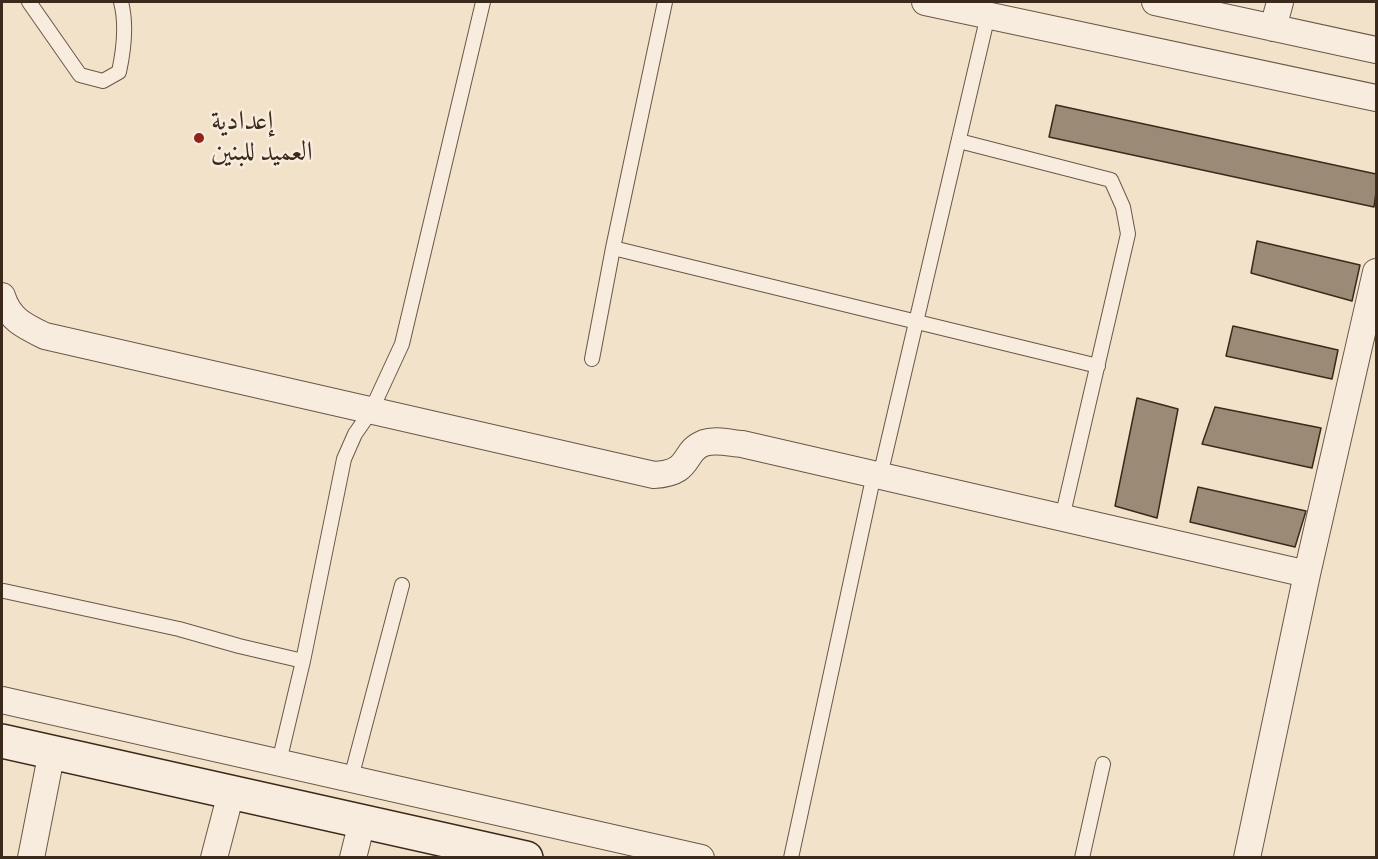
<!DOCTYPE html>
<html>
<head>
<meta charset="utf-8">
<style>
  body { margin:0 }
  #map { position:relative; width:1378px; height:859px; overflow:hidden; background:#f3e2ca; font-family:"EB Garamond",serif }
  canvas { display:block }
  .frame { position:absolute; inset:0; border:3px solid #3b2a1b; pointer-events:none }
</style>
</head>
<body>
<div id="map">
<canvas width="1378" height="859"></canvas>
<div class="frame"></div>
</div>
<script>
const c = document.querySelector('canvas').getContext('2d');
c.lineJoin = 'round';
function fill(path, color) { c.fillStyle = color; c.fill(path, 'evenodd'); }
function trace(path, color, width, dash) { c.strokeStyle = color; c.lineWidth = width; c.lineCap = dash ? 'butt' : 'round'; c.setLineDash(dash || []); c.stroke(path); }
function label(font, color, halo, rows, align = 'center') {
  c.font = font + ' "EB Garamond",Amiri,serif'; c.lineWidth = 5; c.setLineDash([]); c.textBaseline = 'middle'; c.strokeStyle = halo; c.fillStyle = color; for (const [text, x, y, turn = 0] of rows) {
    c.save(); c.translate(x, y); c.rotate((+turn || 0) * Math.PI / 180); c.textAlign = isNaN(turn) ? turn : align; if (halo) c.strokeText(text, 0, 0); c.fillText(text, 0, 0); c.restore();
  }
}
const building = new Path2D(`
  M1056,105L1376,174V192L1374,207L1049,137Z
  M1257,241L1360,265L1352,301L1251,273Z
  M1233,326L1338,350L1332,379L1226,356Z
  M1137,398L1178,409L1157,518L1115,506Z
  M1215,407L1321,428L1312,468L1202,444Z
  M1198,487L1306,511L1295,547L1190,522Z`);
fill(building, '#9b8a76');
trace(building, '#3b2a1b', 1.5);
const lane = new Path2D(`
  M29,2L80,75L103,81L119,72C124,49 127,25 121,2
  M959,141L1111,180L1123,207L1128,234L1062,518
  M613,248L1098,366
  M592,359L613,248L665,2
  M880,476L988,15
  M4,591L179,629L239,646L303,661
  M279,762L303,661L344,459L355,434L371,411L402,344L483,2
  M351,778L402,585
  M791,858L874,474
  M1082,858L1103,764`);
const street = new Path2D(`
  M925,2L1376,98
  M1155,2L1376,50
  M1273,28L1280,2
  M2,296C9,319 24,326 45,336L654,475C693,473 681,452 704,443C715,439 730,443 742,444L1307,574
  M2,700L701,858
  M31,858L52,751
  M214,858L231,793
  M353,858L362,822
  M1247,858L1307,574L1376,272`);
const secondary = new Path2D(`
  M2,741L526,858`);
trace(lane, '#695847', 16);
trace(street, '#695847', 28);
trace(secondary, '#3b2a1b', 36);
trace(lane, '#f7ecdd', 14);
trace(street, '#f7ecdd', 26);
trace(secondary, '#f7ecdd', 33);
for (const [x, y, r, color] of [
  [199,138,6,"#8f2418"]
]) { const dot = new Path2D(); dot.arc(x, y, r, 0, 2 * Math.PI); c.fillStyle = color; c.fill(dot); trace(dot, '#f7ecdd', 2); }
label('27px', '#3b2a1b', '#f7ecdd', [
  ["إعدادية",211,122],
  ["العميد للبنين",211,153]
], 'left');
</script>
</body>
</html>
